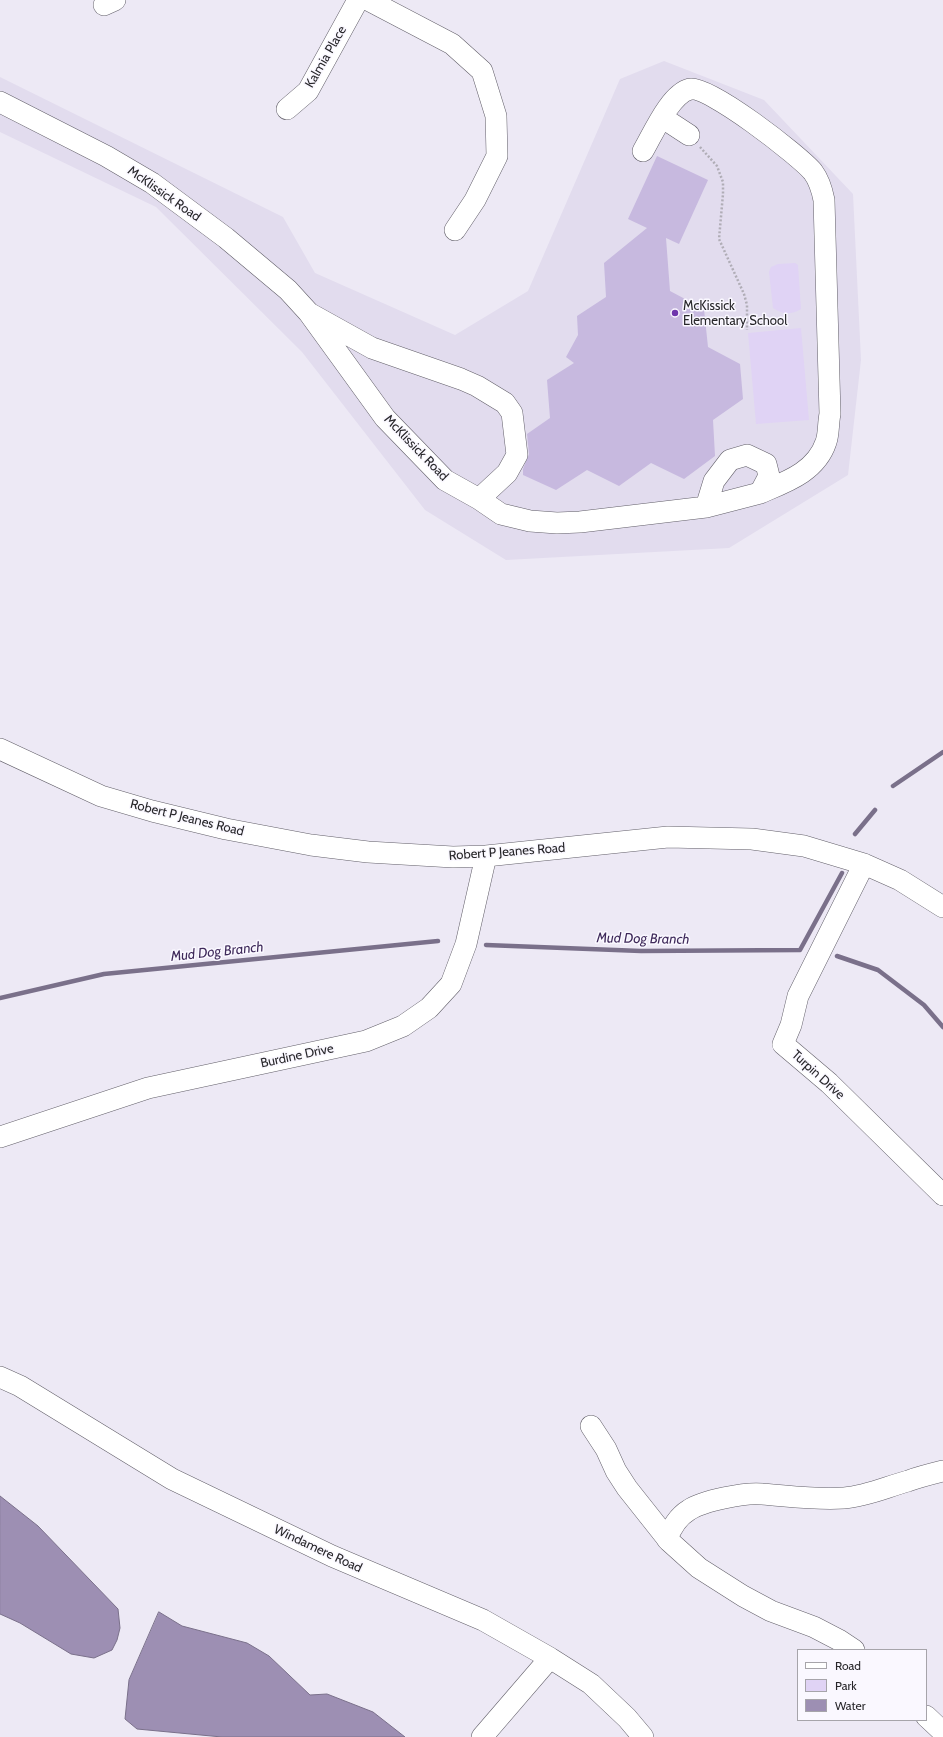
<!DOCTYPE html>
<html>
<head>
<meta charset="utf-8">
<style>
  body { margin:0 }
  #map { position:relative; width:943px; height:1737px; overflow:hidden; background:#ede9f5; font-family:Cabin,sans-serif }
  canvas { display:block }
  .legend { position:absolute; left:797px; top:1649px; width:130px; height:72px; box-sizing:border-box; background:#faf8ff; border:1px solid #a6a4aa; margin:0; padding:5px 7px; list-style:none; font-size:12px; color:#28272b }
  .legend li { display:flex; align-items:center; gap:8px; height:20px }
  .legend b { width:20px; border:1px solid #a6a4aa }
</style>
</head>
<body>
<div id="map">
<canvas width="943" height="1737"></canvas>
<ul class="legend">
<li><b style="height:5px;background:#fff"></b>Road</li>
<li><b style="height:11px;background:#e0d3f5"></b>Park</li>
<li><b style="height:11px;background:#9d8fb3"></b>Water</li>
</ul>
</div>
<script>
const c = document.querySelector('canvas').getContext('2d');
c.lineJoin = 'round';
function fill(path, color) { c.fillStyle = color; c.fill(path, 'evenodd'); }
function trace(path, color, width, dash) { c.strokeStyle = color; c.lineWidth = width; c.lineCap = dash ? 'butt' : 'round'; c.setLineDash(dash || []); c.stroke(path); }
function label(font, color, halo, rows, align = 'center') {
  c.font = font + ' Cabin,sans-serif'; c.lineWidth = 3; c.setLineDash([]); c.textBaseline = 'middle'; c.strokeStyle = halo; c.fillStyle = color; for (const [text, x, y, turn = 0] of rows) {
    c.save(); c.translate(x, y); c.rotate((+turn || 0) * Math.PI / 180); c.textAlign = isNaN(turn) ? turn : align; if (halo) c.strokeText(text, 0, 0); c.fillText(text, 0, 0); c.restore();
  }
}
fill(new Path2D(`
  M664,61L764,100L853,194L861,360L848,475L729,548L506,560L425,510L302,352L156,207L0,132V77L283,217L315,273L455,335L528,291L620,79Z`), '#e2dcee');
fill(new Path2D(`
  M795,263L798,265L801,309C791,315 783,315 773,308L769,272L771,267L778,264Z
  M801,328L809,420L756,424L748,333Z`), '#e0d3f5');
const water = new Path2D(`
  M0,1496L38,1526L118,1609L120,1628L117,1640L112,1650L94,1658L71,1654L20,1623L0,1614Z
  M159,1612L182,1626L247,1643L269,1656L310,1695L327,1694L373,1712L405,1737H222L137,1729L125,1719L129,1680Z`);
fill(water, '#9d8fb3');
trace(water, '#7a708a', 1);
trace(new Path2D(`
  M893,786L943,752
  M855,834L875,810
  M486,945L641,951L800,950L842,873
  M837,956L878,970L924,1005L943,1027
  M0,998L104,974L438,941`), '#7a708a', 4.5);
fill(new Path2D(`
  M657,156L708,180L679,244L666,238L670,291L704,309L708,347L740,364L743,399L713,420L715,456L684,479L651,463L619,486L587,470L556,490L523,475V469L529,454L527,434L550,418L547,380L574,363L566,357L578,335L577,316L606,297L604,263L647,228L628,219Z`), '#c7b9df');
const minor = new Path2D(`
  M368,0L452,44L482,71L496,116L497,156L475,200L455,230
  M104,5L115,0
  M0,102L106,156L152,183L226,238L288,290L309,313L385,418L445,480L479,499L507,473L517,455L512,413L505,403L477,386L461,379L372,348L309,313
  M287,109L308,91L358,0
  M663,118L689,135
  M643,151C653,134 670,94 690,89C707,84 800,156 813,172C819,180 822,190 824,200L830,414C828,423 829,434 826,442C816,472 786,482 760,493
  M479,499L501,514L530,521L557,523L580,522L706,507L760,493L769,476L766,464L747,455L730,460L714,481L706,507
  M0,749L101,796L152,811L226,829L311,845L368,852L453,857L486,856L668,837L752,839L804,846L864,864L900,880L943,907
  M864,864L798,996L791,1025L783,1044L829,1083L943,1195
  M0,1137L148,1088L366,1041L403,1026L429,1008L451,984L466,944L486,856
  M0,1377L20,1386L172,1479L332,1556L483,1620L550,1658L482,1737
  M591,1426L606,1449L616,1471L627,1488L669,1541L699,1568L743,1596L771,1611L814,1627L839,1640L854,1650
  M667,1539C671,1528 679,1516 689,1510C702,1501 746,1492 762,1494C789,1496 816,1500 844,1498C867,1496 886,1487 908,1481C919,1477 931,1474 943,1471
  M550,1658L591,1684L627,1718L643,1737
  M926,1716L943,1732`);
trace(minor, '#625f69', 22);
trace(new Path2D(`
  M700,147L717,166L723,182V194L719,239L744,294L747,305V330`), '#b0adb6', 2.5, [2, 2]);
trace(minor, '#fff', 21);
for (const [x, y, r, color] of [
  [675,313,4,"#6f36ac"]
]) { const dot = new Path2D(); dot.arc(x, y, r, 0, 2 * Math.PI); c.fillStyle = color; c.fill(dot); trace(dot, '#faf8ff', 1.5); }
label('13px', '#28272b', '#faf8ff', [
  ["Kalmia Place",326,57,-60],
  ["McKlissick Road",164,194,35],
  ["McKlissick Road",416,448,46],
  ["Robert P Jeanes Road",187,818,14],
  ["Robert P Jeanes Road",507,852,-4],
  ["Burdine Drive",297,1056,-12],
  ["Turpin Drive",818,1075,42],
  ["Windamere Road",318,1549,25]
]);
label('13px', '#28272b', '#faf8ff', [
  ["McKissick",683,306],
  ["Elementary School",683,321]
], 'left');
label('italic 14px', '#3f2a5b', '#faf8ff', [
  ["Mud Dog Branch",643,939,1],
  ["Mud Dog Branch",217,952,-6]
]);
</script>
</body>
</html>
